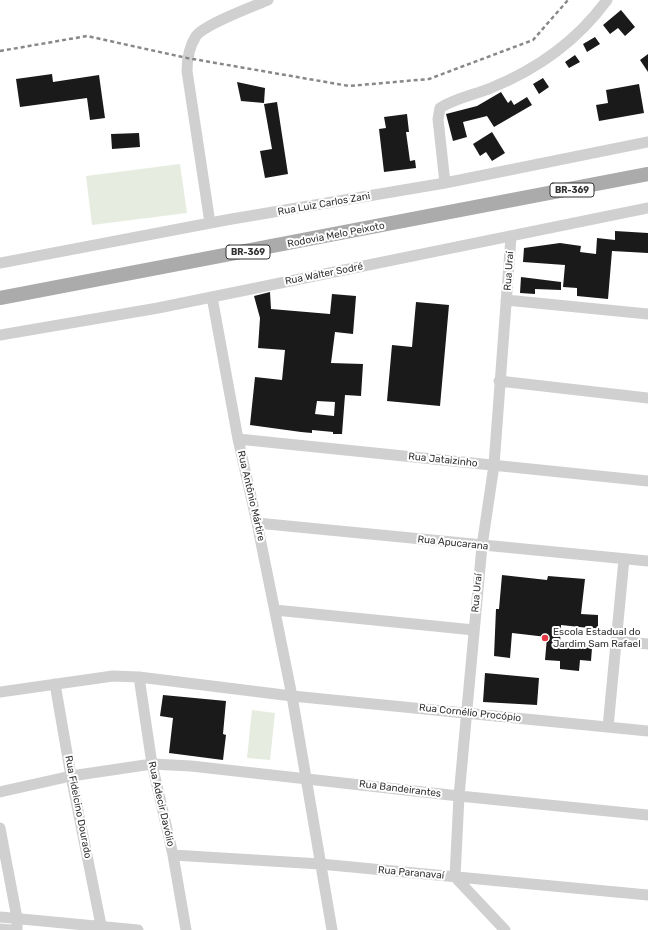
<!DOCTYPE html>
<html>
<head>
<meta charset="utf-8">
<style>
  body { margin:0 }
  canvas { display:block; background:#fff }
</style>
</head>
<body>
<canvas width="648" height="930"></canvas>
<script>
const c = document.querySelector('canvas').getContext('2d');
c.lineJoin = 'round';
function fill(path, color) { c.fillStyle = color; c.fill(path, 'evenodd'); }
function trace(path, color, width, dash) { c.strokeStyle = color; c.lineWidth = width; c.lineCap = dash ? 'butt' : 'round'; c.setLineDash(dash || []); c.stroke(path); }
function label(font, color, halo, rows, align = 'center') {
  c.font = font + ' Rubik,sans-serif'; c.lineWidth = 4; c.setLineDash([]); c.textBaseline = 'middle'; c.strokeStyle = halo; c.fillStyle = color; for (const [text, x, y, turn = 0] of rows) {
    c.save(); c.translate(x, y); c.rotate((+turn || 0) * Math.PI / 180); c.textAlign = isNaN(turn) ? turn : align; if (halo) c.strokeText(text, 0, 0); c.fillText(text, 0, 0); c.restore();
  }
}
fill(new Path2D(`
  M180,164L187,213L92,225L86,176Z
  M252,710L275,713L270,760L247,758Z`), '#e6ecdf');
fill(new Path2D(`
  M621,10L635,27L625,36L618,28L610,34L603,25Z
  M595,37L600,44L587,52L583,44Z
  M648,54V72L640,60Z
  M575,55L580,62L569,68L565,62Z
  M52,74L53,82L99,75L105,118L90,120L87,98L20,107L16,79Z
  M543,78L549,87L539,94L533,84Z
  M237,82L265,88L264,103L241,101Z
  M639,84L644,113L599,121L596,105L608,103L606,90Z
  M501,92L508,103L511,100L514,105L527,97L532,105L494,127L487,116L463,122L467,137L453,141L446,114L477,106Z
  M277,102L288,174L265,178L260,151L272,149L264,104Z
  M407,114L409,132H406L410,161L415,160L416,168L384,172L379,129L386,128L384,117Z
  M492,132L505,153L492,161L486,152L480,156L473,144Z
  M139,133L140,147L112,149L111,134Z
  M615,231L648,233V253L612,251L608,299L577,296V288L563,287L565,265L523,262L524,248L560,243L581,246L580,252L596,254L597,238L615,240Z
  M521,277L561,282V290L535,289V294L520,293Z
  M270,292L271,309L330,314L332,294L356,296L353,334L335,332L331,363L363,364L361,396L345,395L342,434H333V432L312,430V433L301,432L250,425L255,377L282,380L285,350L258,348L260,318L254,296ZM317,401L335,402L334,416L315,414Z
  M416,302L449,305L440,406L387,401L392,345L412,347Z
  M502,575L547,580L548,576L585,579L581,614L598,615V629L561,625L560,644L592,648L591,661L580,660L579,671L560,669V661L545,660L547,637L512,633L510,658L494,656L496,609H499Z
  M485,673L539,678L537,705L483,702Z
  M163,695L226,701L223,734L226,735L223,760L169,753L173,718L160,716Z`), '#1a1a1a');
trace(new Path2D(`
  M445,183L438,119L440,108C455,98 474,95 491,88C538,69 577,41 607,0
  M210,223L187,71C187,58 189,47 196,36C205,24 252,7 268,0
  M0,263L226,220L445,183L648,142
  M212,297L238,439L257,523L292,696L332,930
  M506,300L648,314
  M0,335L158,308L648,208
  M499,381L648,398
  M238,439L648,481
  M257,523L648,561
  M275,610L474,630
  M616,641L648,644
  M139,677L152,764L173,855L186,930
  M55,684L71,776L102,930
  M0,692L113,676L139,677L292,696L648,731
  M608,727L624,559
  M0,792L71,776L152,764L191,766L459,796L648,815
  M0,828L17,918V930
  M173,855L320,864L648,895
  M0,917L138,930
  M0,929L11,930
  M505,930L455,877L459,796L482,546L494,465L511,237`), '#d0d0d0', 11);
trace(new Path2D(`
  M0,298L648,174`), '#ababab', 14);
trace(new Path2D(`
  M0,51L87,36L187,58L349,86L429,79L533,40L568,0`), '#888', 2.5, [4, 3]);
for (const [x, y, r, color] of [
  [545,638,4,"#e63946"]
]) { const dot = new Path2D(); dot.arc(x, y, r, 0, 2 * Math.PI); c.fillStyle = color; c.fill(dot); trace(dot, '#fff', 1.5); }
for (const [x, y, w] of [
  [572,190,44],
  [248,252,44]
]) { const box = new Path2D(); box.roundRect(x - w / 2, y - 7, w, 14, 3); c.fillStyle = '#fff'; c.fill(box); trace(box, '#333', 1); }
label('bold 9px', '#333', null, [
  ["BR-369",572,190],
  ["BR-369",248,252]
]);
label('10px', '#333', '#fff', [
  ["Rua Luiz Carlos Zani",324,204,-10],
  ["Rodovia Melo Peixoto",336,235,-11],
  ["Rua Uraí",509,271,-86],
  ["Rua Walter Sodré",324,274,-11],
  ["Rua Jataizinho",443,460,6],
  ["Rua Antônio Mártire",251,496,77],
  ["Rua Apucarana",453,543,6],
  ["Rua Uraí",477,593,-85],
  ["Rua Cornélio Procópio",470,713,6],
  ["Rua Bandeirantes",400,789,7],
  ["Rua Adecir Davólio",161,804,77],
  ["Rua Fidelcino Dourado",78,807,79],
  ["Rua Paranavaí",411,873,5]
]);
label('10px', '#333', '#fff', [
  ["Escola Estadual do",553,632],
  ["Jardim Sam Rafael",553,644]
], 'left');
</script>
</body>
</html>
